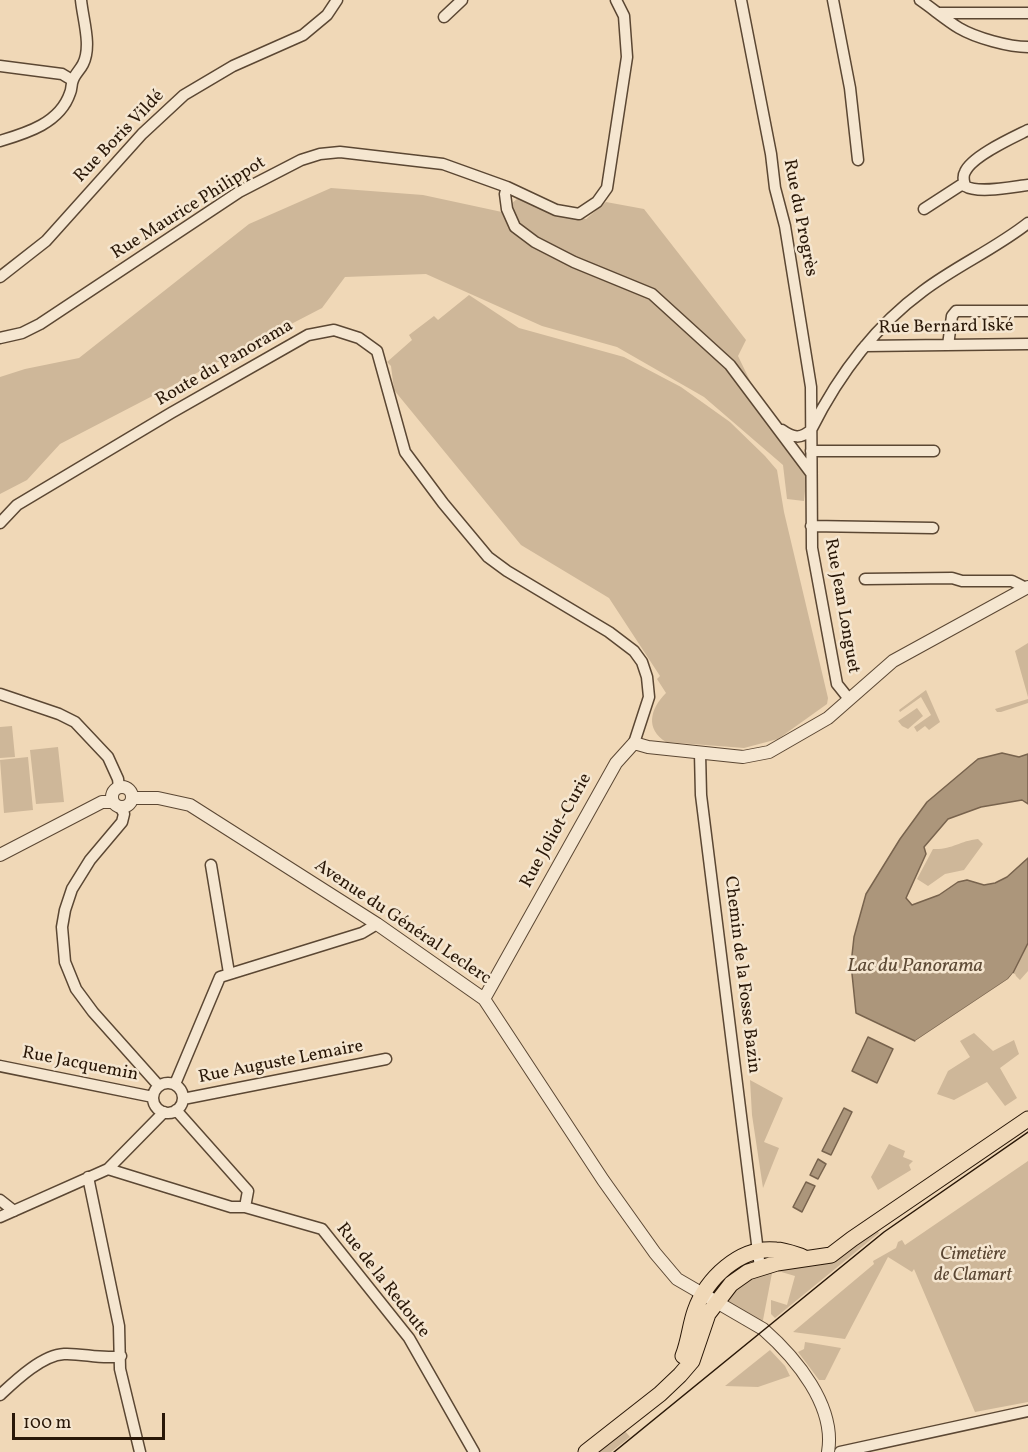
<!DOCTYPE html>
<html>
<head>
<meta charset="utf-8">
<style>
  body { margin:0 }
  #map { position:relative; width:1028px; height:1452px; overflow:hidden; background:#f0d8b7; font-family:Vollkorn,serif }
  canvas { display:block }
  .scale { position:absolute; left:12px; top:1413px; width:153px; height:27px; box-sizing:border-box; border:3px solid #291707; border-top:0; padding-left:8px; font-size:18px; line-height:21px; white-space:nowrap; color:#291707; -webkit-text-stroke:4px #f5e6d0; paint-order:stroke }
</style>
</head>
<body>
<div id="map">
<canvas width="1028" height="1452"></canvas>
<div class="scale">100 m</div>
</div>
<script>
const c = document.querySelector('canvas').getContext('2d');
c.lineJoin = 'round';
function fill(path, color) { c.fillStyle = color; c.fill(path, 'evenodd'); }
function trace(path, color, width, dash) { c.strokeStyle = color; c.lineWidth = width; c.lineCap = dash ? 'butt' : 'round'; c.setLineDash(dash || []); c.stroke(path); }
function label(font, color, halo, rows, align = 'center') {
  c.font = font + ' Vollkorn,serif'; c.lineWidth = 5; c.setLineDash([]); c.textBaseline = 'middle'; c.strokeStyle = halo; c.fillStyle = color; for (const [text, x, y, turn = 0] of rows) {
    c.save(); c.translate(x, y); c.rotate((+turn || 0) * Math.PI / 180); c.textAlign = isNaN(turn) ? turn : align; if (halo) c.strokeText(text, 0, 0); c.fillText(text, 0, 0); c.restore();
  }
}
fill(new Path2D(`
  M331,188L423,195L502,212L518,198L586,219L606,202L644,209L746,340L738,356L768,418L807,472L804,501L787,499L783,465L704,397L617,347L542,326L426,274L345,277L322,308L60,444L27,480L0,494V377L25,369L79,358L249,224Z
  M469,295L519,328L624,357L681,387L730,422L765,456L777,470L784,512L828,698L827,704L778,739L744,748L666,742C645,729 650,709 666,693L657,679L660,676L609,598L521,545L394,390L391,366L387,362L412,340L409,335L434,316L438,320Z
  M1028,643V697L1015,651Z
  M926,690L940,722L929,730L925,726L917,732L914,727L931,715L921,697L900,712L899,710Z
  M1028,699V703L1001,712H997L995,709Z
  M917,708L923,716L908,729L902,726L898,721Z
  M12,726L15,757L0,758V727Z
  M58,747L64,802L36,804L30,750Z
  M28,757L33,810L4,813L0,760Z
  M978,839L983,844L964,870L945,874L928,886L917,879L933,849C952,850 959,841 978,839Z
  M1028,943V971L1020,980L1013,973Z
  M974,1033L993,1051L1014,1040L1019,1054L1000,1068L1017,1098L1005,1106L987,1082L954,1100L937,1094L948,1071L970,1057L960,1041Z
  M750,1080L783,1098L764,1142L779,1148L763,1188L752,1115Z
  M889,1144L905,1151L903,1157L913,1161L909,1165L911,1170L878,1190L871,1177Z
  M1028,1161V1402L975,1412L914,1269L912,1272L888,1257L845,1339L793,1332L874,1264L873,1261L896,1248L898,1242L902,1240L905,1245Z
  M877,1230L879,1233L775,1318L771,1314V1300L787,1305L795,1276L778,1271L779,1267Z
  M773,1268L763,1320L760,1323L728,1304L727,1296L749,1277Z
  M805,1342L841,1348L825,1380H819L798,1352L804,1349Z
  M770,1350L785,1366L790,1376L758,1387L725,1386Z
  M624,1430L630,1437L611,1452H598Z`), '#ceb799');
const water = new Path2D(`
  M1002,753L1019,757L1028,754V804L1022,800L981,807L948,819L924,847L926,854L906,898L912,905L939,895L958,882L967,880L984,885L995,883L1007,877L1028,858V943L1013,973L1008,979L915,1041L856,1013L851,964L854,937L866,894L900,839L927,802L978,759Z
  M868,1037L893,1049L877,1083L852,1071Z
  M844,1108L852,1112L831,1155L822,1151Z
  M818,1159L826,1164L818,1179L810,1175Z
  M806,1182L815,1186L802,1212L793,1207Z`);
fill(water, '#ac967b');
trace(water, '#78634d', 1.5);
fill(new Path2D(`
  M1013,973L1016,975L1009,982L917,1043L915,1041L1008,979Z`), '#f0d8b7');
const minor = new Path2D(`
  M741,0L771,154L775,188L785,226L811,387L812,548L837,684L849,699
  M833,0L850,88L858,160
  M920,0C933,9 946,20 959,28C976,38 1009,47 1028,47
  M940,13H1028
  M444,17L462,0
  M0,66L62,74L72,80
  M0,141C27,133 60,123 70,93C72,89 71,84 73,80C75,74 80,70 83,64C92,46 83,20 81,0
  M965,186C964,181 962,177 965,172C972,156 1012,138 1028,130
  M965,186C978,194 1012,187 1028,185
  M507,187L505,194L507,209L515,227L535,242L574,262L652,294L730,365L811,473
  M924,209L961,185L965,186
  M0,277L46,241L142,134L184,95L233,66L303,35L327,15L337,0
  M0,338L22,333L40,324L239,192L301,160L320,154L340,152L443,164L507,187L556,210L579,214L597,202L607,188L627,57L624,16L616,0
  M948,345L952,316L956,311H1028
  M865,346L1028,344
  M782,430C793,438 801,439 811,430C838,376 874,327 923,291C956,266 995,249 1028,223
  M811,451H934
  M0,523L17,505L171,413L308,335L334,330L359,338L377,351L405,452L443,503L488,557L507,571L609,632L634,651L642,662L647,677L649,697L634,743
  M811,526L933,528
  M865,579L952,578L962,581H1012L1026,588
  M0,694L59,714L75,722L108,757L118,779L119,787
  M700,753L701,795L760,1268
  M121,808L124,814L122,822L90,860L72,889L65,910L62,927L65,962L76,989L93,1012L159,1086
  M211,865L229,973
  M0,1066L153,1097
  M153 1098a15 15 0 1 1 30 0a15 15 0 1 1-30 0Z
  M175,1084L220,977L362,933L377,924
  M183,1099L386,1059
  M176,1110L248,1191L245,1207
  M108,1169L231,1207H245L322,1229L409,1338L474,1452
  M88,1177L119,1326L120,1369L140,1452
  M0,1200L14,1211
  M0,1217L108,1169L164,1112
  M0,1395C15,1381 42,1355 64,1354C83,1353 102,1360 121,1356
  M840,1452L1028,1411`);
const tertiary = new Path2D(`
  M112 797a10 10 0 1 1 20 0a10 10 0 1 1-20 0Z
  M132,798H158L190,805L377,924L484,999L603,1180L655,1253L677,1279L763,1329C796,1358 836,1406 828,1452
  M0,855L102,802H112
  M484,999L616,763L634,743L648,747L743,757L769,752L828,718L893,661L1028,587`);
const primary = new Path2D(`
  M683,1356C689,1341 690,1325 695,1311C706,1279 740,1246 776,1250C785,1250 794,1254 803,1257
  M586,1452L660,1394L680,1375L692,1361L708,1314L731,1284L748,1272L777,1263L831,1255L852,1239L1028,1119`);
trace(minor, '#5b4733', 13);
trace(tertiary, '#5b4733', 14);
trace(primary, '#291707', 17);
trace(minor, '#f5e6d0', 10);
trace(tertiary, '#f5e6d0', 12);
trace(primary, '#f0d8b7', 15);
trace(new Path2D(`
  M614,1452L884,1232L1028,1132`), '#291707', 1.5);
label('18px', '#291707', '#f5e6d0', [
  ["Rue Boris Vildé",120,137,-46],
  ["Rue Maurice Philippot",189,209,-32],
  ["Rue du Progrès",799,218,79],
  ["Rue Bernard Iské",946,328,-1],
  ["Route du Panorama",225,364,-30],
  ["Rue Jean Longuet",841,606,80],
  ["Rue Joliot-Curie",557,831,-61],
  ["Avenue du Général Leclerc",402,923,34],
  ["Chemin de la Fosse Bazin",741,975,83],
  ["Rue Auguste Lemaire",281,1063,-11],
  ["Rue Jacquemin",80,1065,11],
  ["Rue de la Redoute",382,1281,52]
]);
label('italic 18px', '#5b4733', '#f5e6d0', [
  ["Cimetière",973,1256],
  ["de Clamart",973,1277]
]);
label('italic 20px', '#5d4a35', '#f5e6d0', [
  ["Lac du Panorama",915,967]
]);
</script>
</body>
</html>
